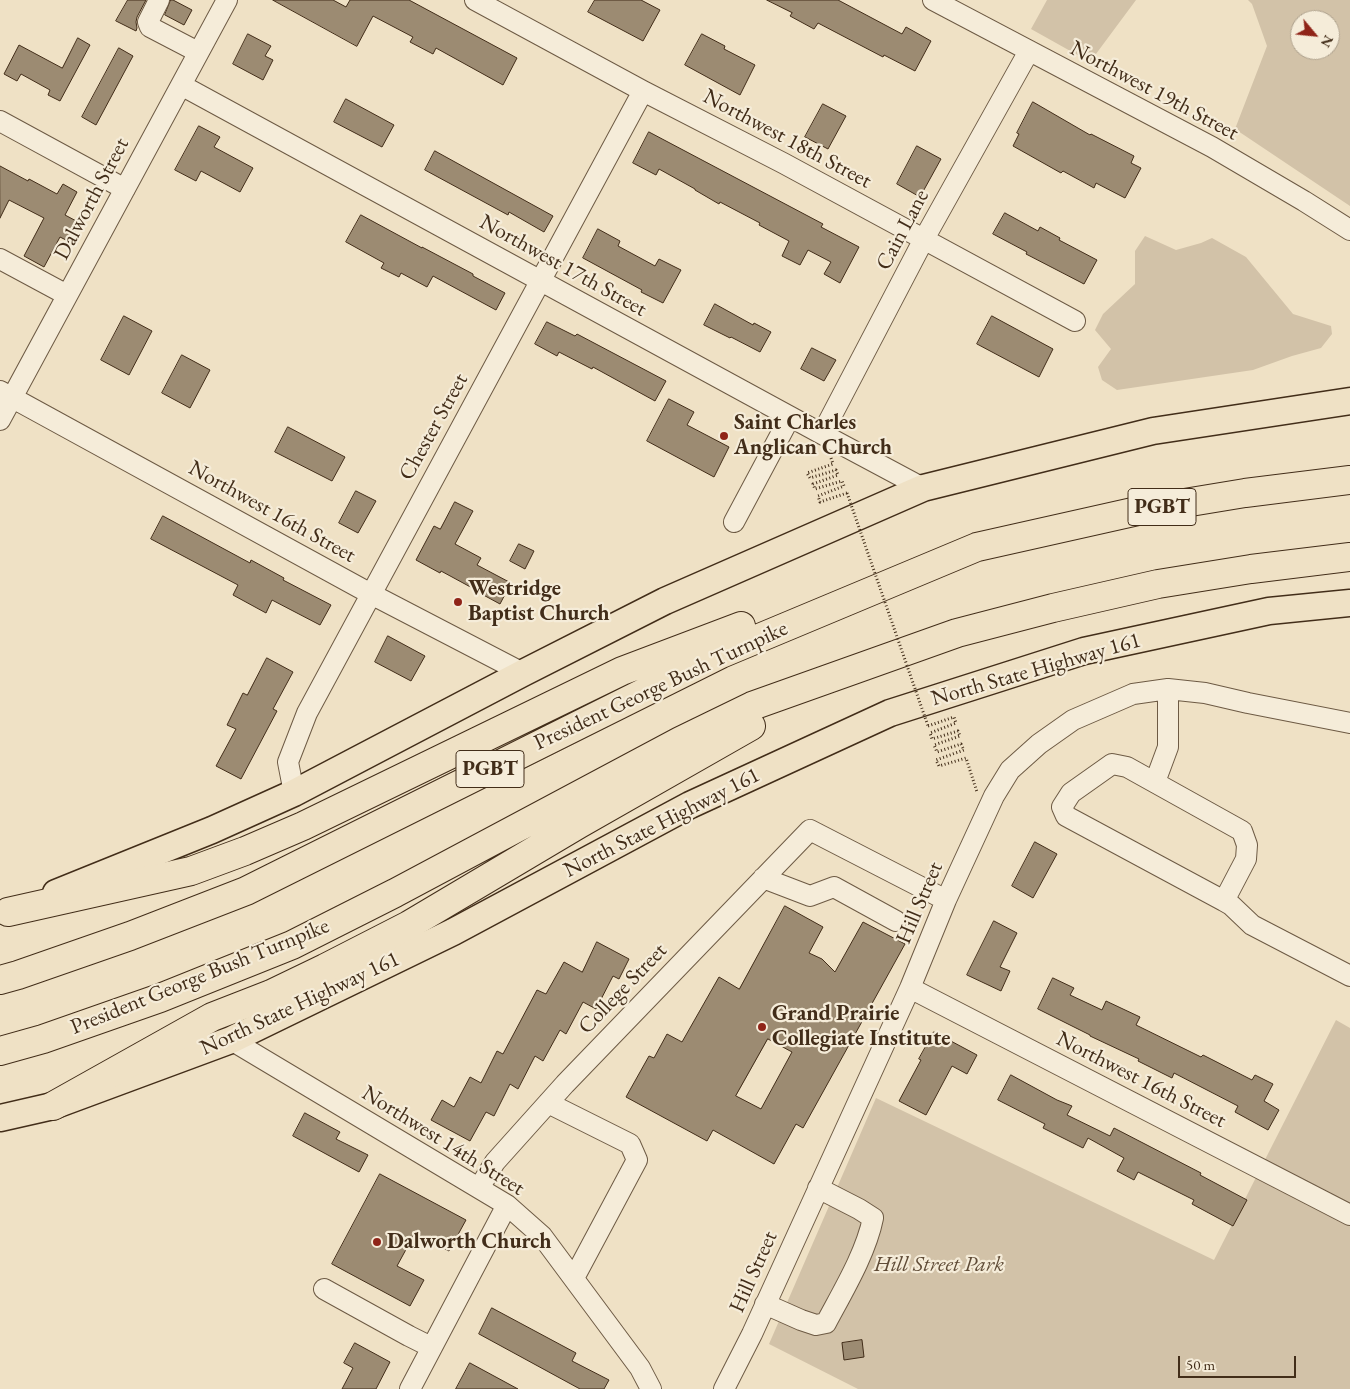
<!DOCTYPE html>
<html>
<head>
<meta charset="utf-8">
<style>
  body { margin:0 }
  #map { position:relative; width:1350px; height:1389px; overflow:hidden; background:#efe1c5; font-family:"EB Garamond",serif }
  canvas { display:block }
  .north { position:absolute; left:1290px; top:10px; width:50px; height:50px; box-sizing:border-box; background:#f5ecd9; border:1px solid #ada08c; border-radius:50%; rotate:118deg; font-size:14px; font-weight:700; line-height:20px; text-align:center; color:#422d19 }
  .north::after { content:''; display:block; margin:auto; width:18px; height:22px; background:#8f2418; clip-path:polygon(50% 0,100% 100%,50% 72%,0 100%) }
  .scale { position:absolute; left:1178px; top:1356px; width:118px; height:22px; box-sizing:border-box; border:2px solid #422d19; border-top:0; padding-left:6px; font-size:15px; line-height:18px; white-space:nowrap; color:#422d19; -webkit-text-stroke:4px #f5ecd9; paint-order:stroke }
</style>
</head>
<body>
<div id="map">
<canvas width="1350" height="1389"></canvas>
<div class="north">N</div>
<div class="scale">50 m</div>
</div>
<script>
const c = document.querySelector('canvas').getContext('2d');
c.lineJoin = 'round';
function fill(path, color) { c.fillStyle = color; c.fill(path, 'evenodd'); }
function trace(path, color, width, dash) { c.strokeStyle = color; c.lineWidth = width; c.lineCap = dash ? 'butt' : 'round'; c.setLineDash(dash || []); c.stroke(path); }
function label(font, color, halo, rows, align = 'center') {
  c.font = font + ' "EB Garamond",serif'; c.lineWidth = 4.5; c.setLineDash([]); c.textBaseline = 'middle'; c.strokeStyle = halo; c.fillStyle = color; for (const [text, x, y, turn = 0] of rows) {
    c.save(); c.translate(x, y); c.rotate((+turn || 0) * Math.PI / 180); c.textAlign = isNaN(turn) ? turn : align; if (halo) c.strokeText(text, 0, 0); c.fillText(text, 0, 0); c.restore();
  }
}
fill(new Path2D(`
  M1047,0H1136L1090,62L1031,29Z
  M1248,0H1350V206L1235,129L1267,46L1252,4ZM1300,20H1330V50H1300Z
  M1145,236L1176,250L1201,243L1212,238L1246,257L1293,314L1331,326L1332,334L1321,348L1292,356L1253,370L1117,390L1102,380L1098,367L1111,349L1095,330L1103,314L1135,284V251Z
  M1336,1020L1350,1028V1389H858L769,1344L876,1098L1214,1260Z`), '#d2c2a8');
const building = new Path2D(`
  M128,0H146L137,17L136,22L137,28L136,31L116,21Z
  M171,0H173L192,10L184,25L165,15Z
  M273,0H333L346,7L350,0H409L517,58L503,85L436,48L433,54L410,42L413,37L373,16L357,46Z
  M595,0H641L660,10L643,41L588,12Z
  M767,0H838L902,34L906,27L931,41L915,71L884,55L883,57L818,23L814,29L790,16L792,13Z
  M248,34L271,46L265,56L273,60L263,80L233,64Z
  M702,34L725,46L724,49L755,65L740,95L685,65Z
  M78,38L90,45L60,101L48,95L50,90L21,74L17,81L4,74L19,45L62,68Z
  M119,48L133,56L96,125L82,117Z
  M346,99L394,125L382,147L334,122Z
  M1033,102L1090,135L1091,134L1134,156L1131,163L1141,168L1125,198L1096,183L1094,188L1063,171L1061,173L1013,146L1019,134L1017,133Z
  M823,104L846,116L828,149L805,137Z
  M199,126L220,137L214,147L253,168L240,192L201,171L196,181L175,170Z
  M649,132L823,224L821,227L859,247L840,283L824,274L831,262L808,250L800,265L782,256L789,241L759,225L760,223L720,202L719,204L695,190V189L659,169L656,175L633,163Z
  M917,146L941,159L920,197L897,184Z
  M435,151L553,216L544,232L509,212L508,215L425,170Z
  M0,166L28,181L29,179L57,194L63,184L77,192L65,215L80,223L70,242L60,237L44,267L24,256L44,218L9,200L0,218Z
  M1005,213L1038,231L1040,227L1060,238L1059,240L1097,260L1084,284L1026,254L1027,252L993,234Z
  M361,215L422,248V247L473,274V276L505,293L496,310L433,276L427,287L401,273L399,277L381,268L384,263L346,242Z
  M598,229L620,241L618,246L655,266L659,259L681,270L663,303L641,292L642,290L583,258Z
  M715,304L753,325L754,323L771,332L760,352L731,337L730,338L704,325Z
  M124,316L152,331L129,375L101,360Z
  M992,316L1053,349L1039,377L977,344Z
  M547,322L575,336L577,334L666,381L655,401L593,367L592,369L559,352L557,356L535,344Z
  M812,348L836,360L824,381L801,369Z
  M182,355L210,370L190,408L162,393Z
  M669,399L694,412L687,425L729,447L714,477L647,441Z
  M288,427L345,457L332,481L275,452Z
  M356,491L376,501L358,533L339,523Z
  M455,502L473,511L455,544L481,558L477,565L511,583L500,604L476,591V590L441,571L440,573L416,560L434,526L440,529Z
  M163,516L250,563L251,560L284,578L283,580L331,605L320,625L272,600L266,613L233,595L238,585L151,539Z
  M519,544L534,551L525,569L510,561Z
  M388,636L425,656L411,681L375,662Z
  M267,658L293,672L273,709L277,711L241,779L216,766L236,729L227,725L243,693L247,695Z
  M1035,842L1057,854L1033,898L1012,886Z
  M785,906L823,927L809,953L822,959L835,972L863,922L905,944L803,1128L796,1124L774,1164L713,1130L707,1141L626,1097L649,1056L654,1058L667,1034L682,1042L719,977L739,989ZM768,1039L792,1052L761,1109L736,1096Z
  M994,921L1017,933L1000,967L1010,971L1001,991L967,975Z
  M597,942L629,959L619,979L613,976L596,1009L583,1002L566,1034L560,1030L543,1061L535,1056L518,1089L510,1084L494,1116L486,1112L470,1141L431,1120L442,1100L454,1107L470,1077L481,1083L497,1051L503,1054L537,990L546,994L564,962L582,972Z
  M1053,978L1074,988L1070,995L1102,1010L1106,1001L1140,1017L1136,1025L1201,1057L1203,1055L1252,1080L1255,1075L1273,1084L1264,1101L1279,1110L1268,1130L1235,1112L1238,1106L1174,1073L1172,1078L1138,1061L1139,1059L1090,1036V1035L1038,1009Z
  M934,1032L977,1055L967,1074L952,1066L926,1115L899,1101L921,1060L919,1059Z
  M1011,1075L1057,1100L1072,1106L1067,1115L1110,1136L1114,1128L1201,1173L1200,1175L1247,1200L1233,1226L1192,1204L1194,1200L1138,1172L1134,1180L1117,1171L1124,1158L1088,1138L1083,1148L1043,1128L1045,1124L998,1100Z
  M305,1113L340,1132L336,1139L368,1155L359,1172L293,1136Z
  M380,1174L466,1220L449,1251L415,1233L397,1266L424,1280L410,1306L332,1264Z
  M492,1308L576,1353L572,1361L609,1380L604,1389H580L479,1334Z
  M862,1340L864,1357L844,1360L842,1343Z
  M355,1343L390,1362L376,1389H342L353,1368L344,1363Z
  M470,1363L518,1389H456Z`);
fill(building, '#9c8b72');
trace(building, '#422d19', 1);
const minor = new Path2D(`
  M159,0L148,22L150,27L198,52
  M475,0L643,91L783,163L1075,321
  M933,0L1212,147L1304,201L1350,230
  M181,85L822,434L923,488
  M0,121L125,189
  M0,259L67,295
  M0,391L371,594L523,673
  M0,420L227,0
  M822,434L924,239L1029,51
  M734,522L790,417
  M1155,782L1168,747V689
  M294,793L288,762L307,713L643,91
  M763,878L810,896L834,887L896,921
  M1224,901L1246,859L1247,845L1242,831L1127,767L1112,764L1071,793L1062,807L1066,816L1224,901L1231,905L1252,925L1350,976
  M910,988L1350,1215
  M231,1040L507,1205L542,1236L640,1368L651,1389
  M548,1103L630,1144L637,1160L574,1278
  M479,1188L495,1162L565,1084L810,830L946,900
  M324,1289L409,1336L431,1347
  M765,1304L801,1320L816,1325L826,1323C843,1291 866,1253 873,1218L859,1209L818,1188
  M410,1389L507,1205
  M724,1389L752,1334L910,988L946,900L994,796L1010,770L1039,744L1073,720L1133,694L1168,689L1205,693L1248,703L1350,723`);
const major = new Path2D(`
  M56,893L212,830L294,793L523,673L665,601L923,488L1153,431L1350,401
  M0,1118L53,1106L231,1040L453,932L690,805L890,713L1084,651L1269,611L1350,603`);
const highway = new Path2D(`
  M8,912L191,871L245,851L303,826L622,671L741,626
  M0,980L18,975L130,936L246,891L721,654L977,547L1142,510L1245,493L1350,480
  M0,1051L43,1039L160,998L292,945L395,893L680,741L752,706L957,633L1053,608L1158,584L1251,569L1350,557
  M53,1106L212,1017L271,994L325,968L409,925L579,824L751,726`);
trace(minor, '#6d5a44', 22);
trace(major, '#422d19', 29);
trace(highway, '#422d19', 30);
trace(new Path2D(`
  M831,458L833,464L807,473L810,478L836,470L838,475L813,484L815,489L842,481L844,486L818,496L820,502L847,493
  M928,726L954,717L956,723L930,733L932,739L958,731L960,736L934,745L937,752L961,744L964,750L936,760L939,766L966,758L977,792`), '#422d19', 3, [1, 2.5]);
trace(minor, '#f5ecd9', 20);
trace(major, '#efe1c5', 26);
trace(highway, '#efe1c5', 28);
trace(new Path2D(`
  M847,493L928,726`), '#422d19', 3, [1, 2.5]);
for (const [x, y, r, color] of [
  [724,436,5,"#8f2418"],
  [458,602,5,"#8f2418"],
  [762,1027,5,"#8f2418"],
  [377,1242,5,"#8f2418"]
]) { const dot = new Path2D(); dot.arc(x, y, r, 0, 2 * Math.PI); c.fillStyle = color; c.fill(dot); trace(dot, '#f5ecd9', 2); }
for (const [x, y, w] of [
  [1162,507,68],
  [490,769,68]
]) { const box = new Path2D(); box.roundRect(x - w / 2, y - 18.5, w, 37, 4); c.fillStyle = '#f5ecd9'; c.fill(box); trace(box, '#422d19', 1); }
label('bold 21px', '#422d19', null, [
  ["PGBT",1162,507],
  ["PGBT",490,769]
]);
label('22px', '#422d19', '#f5ecd9', [
  ["Northwest 19th Street",1154,91,28],
  ["Northwest 18th Street",787,139,28],
  ["Dalworth Street",92,199,-62],
  ["Cain Lane",903,230,-62],
  ["Northwest 17th Street",563,266,29],
  ["Chester Street",434,427,-61],
  ["Northwest 16th Street",272,512,29],
  ["North State Highway 161",1036,670,-16],
  ["President George Bush Turnpike",661,686,-25],
  ["North State Highway 161",662,823,-27],
  ["Hill Street",920,903,-67],
  ["President George Bush Turnpike",200,977,-22],
  ["College Street",623,989,-46],
  ["North State Highway 161",300,1004,-25],
  ["Northwest 16th Street",1141,1080,27],
  ["Northwest 14th Street",443,1141,32],
  ["Hill Street",754,1272,-66]
]);
label('bold 22px', '#422d19', '#f5ecd9', [
  ["Saint Charles",734,423],
  ["Anglican Church",734,448],
  ["Westridge",468,589],
  ["Baptist Church",468,614],
  ["Grand Prairie",772,1014],
  ["Collegiate Institute",772,1039],
  ["Dalworth Church",387,1242]
], 'left');
label('italic 22px', '#5f4b36', '#f5ecd9', [
  ["Hill Street Park",939,1265]
]);
</script>
</body>
</html>
